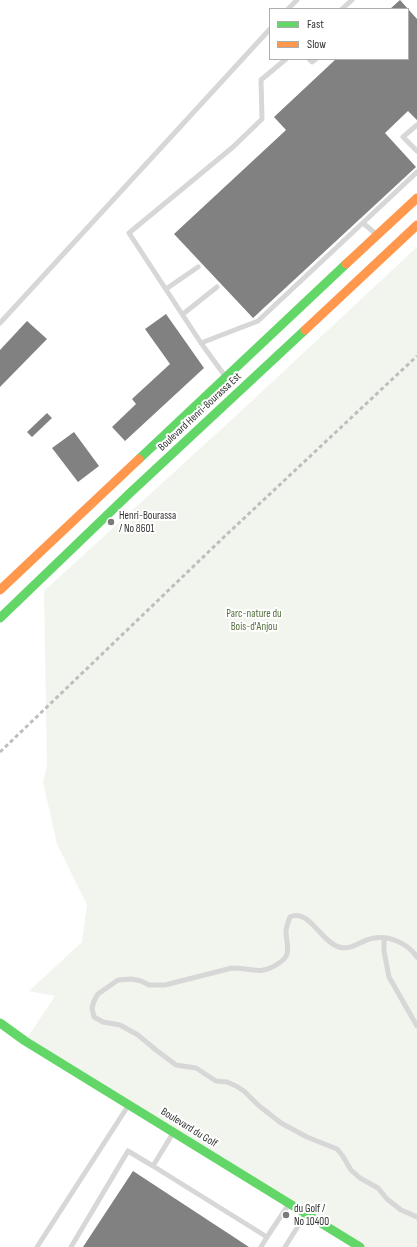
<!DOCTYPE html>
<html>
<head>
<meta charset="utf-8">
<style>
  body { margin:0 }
  #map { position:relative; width:417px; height:1247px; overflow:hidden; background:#fff; font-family:"Sofia Sans Condensed",sans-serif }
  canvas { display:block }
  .legend { position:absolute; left:269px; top:8px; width:140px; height:52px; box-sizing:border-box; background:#fff; border:1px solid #adadad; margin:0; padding:5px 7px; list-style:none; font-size:12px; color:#333 }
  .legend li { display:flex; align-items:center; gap:8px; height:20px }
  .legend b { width:20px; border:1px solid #adadad }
</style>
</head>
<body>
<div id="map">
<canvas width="417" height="1247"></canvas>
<ul class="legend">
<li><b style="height:5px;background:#63d668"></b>Fast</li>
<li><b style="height:5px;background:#ff974d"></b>Slow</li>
</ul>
</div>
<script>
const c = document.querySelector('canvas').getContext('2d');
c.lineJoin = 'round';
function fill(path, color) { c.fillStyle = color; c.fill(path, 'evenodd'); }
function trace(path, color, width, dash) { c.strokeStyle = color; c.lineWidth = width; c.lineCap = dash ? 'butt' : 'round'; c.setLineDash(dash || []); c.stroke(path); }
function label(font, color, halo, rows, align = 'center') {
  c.font = font + ' "Sofia Sans Condensed",sans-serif'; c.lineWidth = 4; c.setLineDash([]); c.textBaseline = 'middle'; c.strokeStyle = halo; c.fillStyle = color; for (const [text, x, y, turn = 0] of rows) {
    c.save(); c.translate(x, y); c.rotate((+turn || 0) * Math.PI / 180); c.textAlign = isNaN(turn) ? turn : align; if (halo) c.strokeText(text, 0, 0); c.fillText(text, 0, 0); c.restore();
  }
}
fill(new Path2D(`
  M417,247V1247H360L25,1041L55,996L29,991L82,942L87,905L57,844L43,782L47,767L44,591L240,412Z`), '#f1f5ed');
fill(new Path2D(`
  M400,0L417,19V120L408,111L385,133L416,167L253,318L174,234L286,130L274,117L336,59H408V9H390Z
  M166,314L204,368L125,441L112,427L136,404L132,399L170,364L145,329Z
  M27,321L47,339L0,387V350Z
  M47,413L52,418L32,437L27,432Z
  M74,432L99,466L78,482L52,448Z
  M133,1171L249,1247H83Z`), '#818181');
trace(new Path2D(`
  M288,9L297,0
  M342,9L352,0
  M286,59L261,80L262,119L233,147L129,233L201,343L258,321L417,172
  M309,59L312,62L316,59
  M417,125L403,137L417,151
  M363,223L376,234
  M166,289L198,267
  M183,314L217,287
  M0,323L270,29
  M201,343L225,376
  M384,938V951L389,977L417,1026
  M417,957C408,944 390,935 374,938C361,940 352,951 339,947C321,942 309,908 290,917C288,922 286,927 286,932C286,939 289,947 287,954C286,958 282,961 279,963C261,976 251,968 232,968L165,985H149L141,981L132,979L118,980L98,994L94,1001L92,1008L94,1017L103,1022L120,1025L138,1035L156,1050L176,1065L196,1068L216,1081L227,1082L236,1086L244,1091L258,1105L281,1123L307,1137L337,1149L342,1155L351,1170L360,1178L378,1188L387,1199L401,1210L417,1217
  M173,1133L153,1166L267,1237L289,1204
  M37,1247L128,1106
  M71,1247L128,1151L153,1166
  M261,1247L267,1237
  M285,1247L305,1215`), '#d7d7d7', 5);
trace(new Path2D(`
  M139,459L346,264
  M0,618L130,493L305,330
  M0,1023L25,1041L360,1247`), '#63d668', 9);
trace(new Path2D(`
  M346,264L417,198
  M305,330L417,225
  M0,590L139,459`), '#ff974d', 9);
trace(new Path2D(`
  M0,752L224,537L417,356`), '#bebebe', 3, [4, 3]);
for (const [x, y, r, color] of [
  [111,522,4,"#7a7a7a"],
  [286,1215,4,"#7a7a7a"]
]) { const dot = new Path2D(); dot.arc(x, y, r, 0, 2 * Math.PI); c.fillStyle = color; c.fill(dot); trace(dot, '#fff', 1.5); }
label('11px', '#333', '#fff', [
  ["Boulevard Henri-Bourassa Est",200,412,-43],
  ["Boulevard du Golf",189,1128,32]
]);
label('11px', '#333', '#fff', [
  ["Henri-Bourassa",119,516],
  ["/ No 8601",119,529],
  ["du Golf /",294,1209],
  ["No 10400",294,1222]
], 'left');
label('11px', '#56703f', '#fff', [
  ["Parc-nature du",254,614],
  ["Bois-d'Anjou",254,627]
]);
</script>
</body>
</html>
